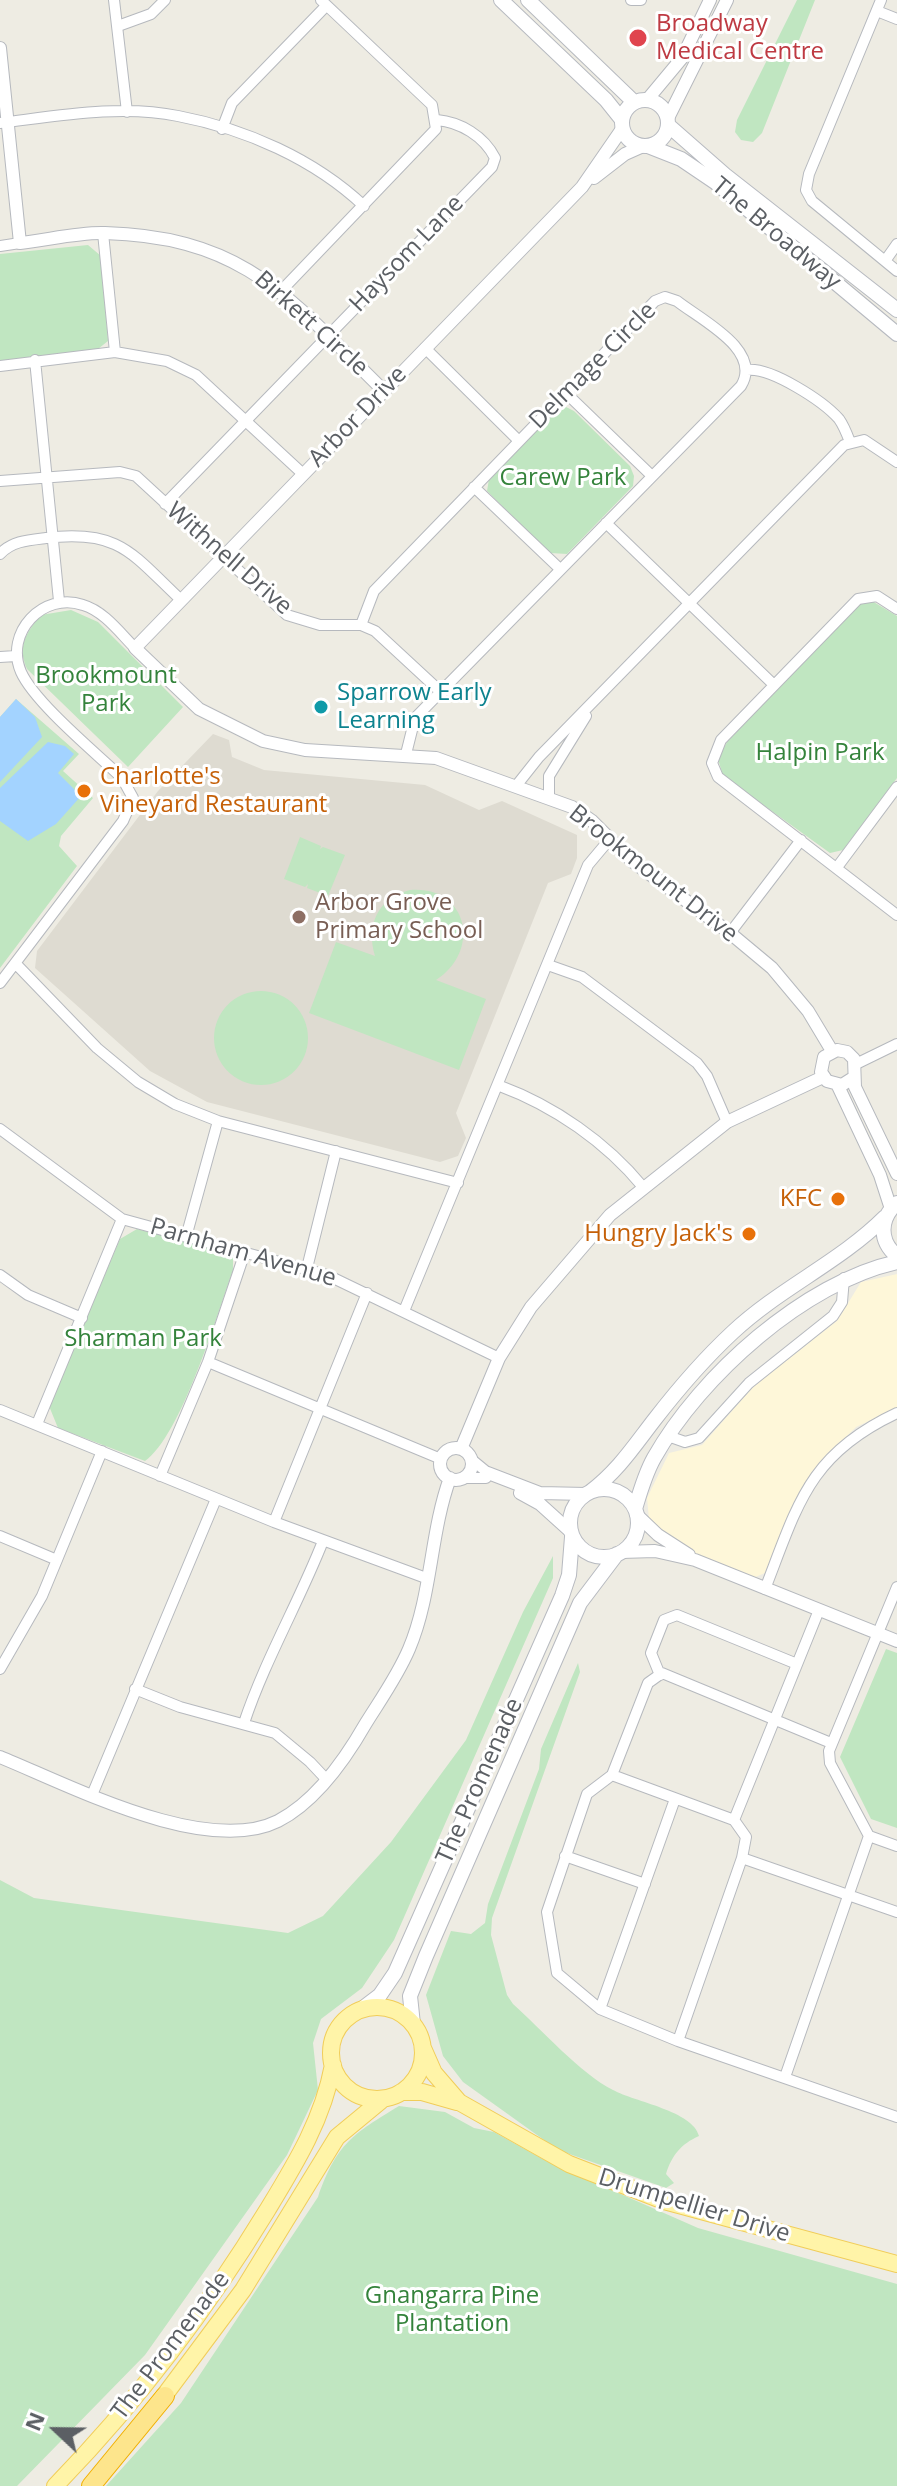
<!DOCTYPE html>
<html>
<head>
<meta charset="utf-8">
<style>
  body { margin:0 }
  #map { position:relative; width:897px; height:2486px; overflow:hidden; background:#eeece3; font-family:"Open Sans",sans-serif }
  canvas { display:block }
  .north { position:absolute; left:16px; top:2390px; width:80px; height:80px; -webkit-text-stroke:6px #fff; paint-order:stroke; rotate:292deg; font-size:22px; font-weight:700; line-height:32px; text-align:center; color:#5b5f64 }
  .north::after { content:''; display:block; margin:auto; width:28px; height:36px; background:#5b5f64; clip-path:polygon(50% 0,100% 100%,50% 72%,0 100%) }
</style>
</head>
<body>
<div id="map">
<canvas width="897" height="2486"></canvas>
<div class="north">N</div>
</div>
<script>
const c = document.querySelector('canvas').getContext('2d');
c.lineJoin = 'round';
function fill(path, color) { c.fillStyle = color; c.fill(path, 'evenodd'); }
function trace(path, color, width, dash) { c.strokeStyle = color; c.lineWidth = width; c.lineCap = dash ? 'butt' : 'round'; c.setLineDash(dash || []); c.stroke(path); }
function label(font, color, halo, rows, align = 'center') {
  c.font = font + ' "Open Sans",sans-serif'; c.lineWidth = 6; c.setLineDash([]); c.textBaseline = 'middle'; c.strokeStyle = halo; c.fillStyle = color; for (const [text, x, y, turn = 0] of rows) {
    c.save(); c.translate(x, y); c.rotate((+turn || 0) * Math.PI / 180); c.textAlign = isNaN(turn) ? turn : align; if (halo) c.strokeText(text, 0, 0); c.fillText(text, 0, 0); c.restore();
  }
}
fill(new Path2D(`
  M897,1274V1408L856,1427L824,1459L791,1509L765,1573L753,1578L692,1555L662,1534L649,1519L647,1498L669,1453L702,1445L754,1386L837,1321L861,1282Z`), '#fef7d9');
fill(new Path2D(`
  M213,734L229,740L232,757L264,770L425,785L479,810L502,801L577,835V858L571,874L548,883L456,1113L466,1138L458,1156L440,1162L207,1102L150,1071L35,968L37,951L158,791Z`), '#dedbd1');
fill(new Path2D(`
  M797,0H815L762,133L753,142L741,140L735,132L737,120Z
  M88,245L101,256L108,341L98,349L0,361V254Z
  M564,406L574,411L630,466L634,476L633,486L567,554L550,553L487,491L489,479L551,410Z
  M872,601L897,616V778L843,850L830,853L723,776L718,759L727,742L858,603Z
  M71,610L98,622L183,707L128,767L27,669C17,646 26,633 41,615Z
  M16,699L79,754L63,771L93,798L61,836L59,846L77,866L0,968V717Z
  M300,837L321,846L320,849L323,847L345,855L328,896L307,888L308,884L305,887L284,879Z
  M410,890C468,885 482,951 436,980L486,999L459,1070L309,1013L336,942L375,956C366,926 377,898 410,890Z
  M214 1038a47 47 0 1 1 94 0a47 47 0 1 1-94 0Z
  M137,1229L228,1252L233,1258V1270C217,1315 181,1436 145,1461L58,1428L49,1406L120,1239Z
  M553,1556V1578L394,1940L362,1988L321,2019L313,2043L318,2090L287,2155L145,2355L17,2486H0V1880L34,1898L288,1933L323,1916L391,1842L466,1740L523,1612Z
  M886,1649L897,1653V1828L871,1819L840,1757Z
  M578,1663L580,1672L492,1918L491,1935L507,1995L513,2004C540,2028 582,2075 613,2090C635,2102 693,2111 699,2136C681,2144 672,2155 666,2174L674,2183L666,2188L558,2150L463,2082L443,2056L426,1995L451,1931L471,1934L485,1923L488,1904L539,1769L541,1749Z
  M399,2106L445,2112L474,2128L494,2132L548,2162L698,2228L897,2284V2486H106L181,2403L318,2197C337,2143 353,2134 399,2106Z`), '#c0e6c1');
fill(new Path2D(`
  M16,699L35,717L42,737L0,782V717Z
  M48,742L65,746L74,754L58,773L81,796L56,824L28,841L0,821V788Z`), '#a3d3ff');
const minor = new Path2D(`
  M114,0L127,112
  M631,0H641
  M881,0L809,174L806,190L812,201L897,271
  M877,11L897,19
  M118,26L151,14L165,0
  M0,123C57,116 121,104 178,116C246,129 314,159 364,206
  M222,129L232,103L326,6
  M103,233L115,352
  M0,246L20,243
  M885,261L897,244
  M281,291L436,129L432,105L321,0
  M425,348L518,440
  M35,360L59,601
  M0,366L115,352L167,361L196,375L303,474
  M747,370C771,367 823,401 839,419C844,426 847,434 850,442
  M566,393L652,476
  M0,481L120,472L136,476L287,615L320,625H361L375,631L442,693
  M474,487L560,569
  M165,504L492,167L495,158C484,136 460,122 437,120
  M606,523L774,685
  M0,554C12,541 29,540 46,538C120,529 132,554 181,600
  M897,609L877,596L858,599L721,740L712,763L718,777L897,915
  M361,625L374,591L655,301L665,297L677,301C701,320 763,350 741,386L415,718L406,754
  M0,657L16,656
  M516,786L539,757L844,445L864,440L897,462
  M549,798V776L586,716
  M838,866L897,787
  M730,933L801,840
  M16,964L97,1048L138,1082L175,1104L218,1121L458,1183
  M548,965L582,977L697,1063L707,1076L727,1122
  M0,983L123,821L133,798L122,778C96,753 35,703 21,672C4,633 43,591 83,605C104,611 120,633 135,648
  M856,1064L897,1044
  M500,1086C554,1106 606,1142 643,1187
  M0,1129L122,1219L327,1275L499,1358
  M186,1237L218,1121
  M307,1268L336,1151
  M0,1275L28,1295L82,1318
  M404,1311L588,865L609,840
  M208,1362L441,1459
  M0,1410L274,1522L426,1578
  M37,1424L122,1219
  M668,1436L685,1442L699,1438L749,1383L833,1316L842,1302L844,1278
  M471,1459L488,1473
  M160,1476L208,1362L245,1252
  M462,1478H486
  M274,1522L367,1293
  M0,1536L57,1560
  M897,1587L829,1751L830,1763L869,1836L897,1846
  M765,1589C798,1504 809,1454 897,1413
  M0,1669L42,1596L102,1451
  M660,1675L651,1653L664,1620L677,1615L797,1664
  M135,1689L180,1707L275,1733L310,1762L326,1779
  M244,1723C265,1660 299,1602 323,1541
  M831,1743L662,1673L648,1683L612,1775L587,1794L547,1912L557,1973L600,2009L678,2041L897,2117
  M612,1775L734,1820L746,1837L742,1858L678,2041
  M92,1795L216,1499
  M734,1820L819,1610
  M565,1856L645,1884
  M742,1858L897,1912
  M600,2009L675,1799
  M785,2077L869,1836`);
const tertiary = new Path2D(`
  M0,48L20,243C48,240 78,232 105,233C246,237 291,300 384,391
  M647,100L682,58L710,0
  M667,120L727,0
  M622,129L582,187L135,648L199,709L263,741L305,750L436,758L572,807L592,821L632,861L730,933L772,968L808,1011L832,1051
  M594,178L625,154L643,146
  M853,1078L842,1085L827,1081L821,1072L824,1057L837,1050L847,1052L854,1059L855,1087L897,1174
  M838,1086L880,1175L891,1209
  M440 1464a16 16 0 1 1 32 0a16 16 0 1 1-32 0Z
  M461,1449L499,1358L531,1307L610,1215L727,1122L823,1077
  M488,1473L540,1493L586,1494
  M520,1493L540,1504L571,1532
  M636,1514L658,1535L689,1555
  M621,1552L655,1551L695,1560L897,1641
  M0,1757C69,1785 206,1857 278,1821C315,1802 346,1758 366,1723C381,1699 398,1675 409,1649C432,1595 430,1533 450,1478`);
const secondary = new Path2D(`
  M501,0L606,100L622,120
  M528,0L634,102
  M622 123a23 23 0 1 1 46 0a23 23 0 1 1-46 0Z
  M668,125L725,175L897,310
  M648,146L681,159L715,182L897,334
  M897,1203C879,1219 879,1241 897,1256
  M570 1523a34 34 0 1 1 68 0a34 34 0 1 1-68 0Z
  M590,1492C618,1471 634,1446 655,1419C679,1388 705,1358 733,1332C780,1288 840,1262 885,1217
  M635,1509C640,1492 645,1474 654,1458C700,1376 805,1282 897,1262
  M359,2011L380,1995L395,1973L562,1596L569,1575L572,1537
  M413,2024L410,1996L426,1956L580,1603L617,1554`);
const primary = new Path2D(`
  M331 2053a46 46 0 1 1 92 0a46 46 0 1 1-92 0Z
  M423,2048L434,2073L459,2102L569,2164L664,2201L897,2264
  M401,2092H422L457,2102
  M158,2404L243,2290L337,2137L383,2099
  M55,2486C136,2403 207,2309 268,2209C296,2163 323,2119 333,2065`);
const motorway = new Path2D(`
  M91,2486L165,2396`);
trace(minor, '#b6b9be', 12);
trace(tertiary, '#b6b9be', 14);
trace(secondary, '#b7bac0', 16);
trace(primary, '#f1cd59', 18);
trace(motorway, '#f2b000', 20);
trace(minor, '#fff', 10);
trace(tertiary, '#fff', 12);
trace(secondary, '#fff', 14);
trace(primary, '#fff4a8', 16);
trace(motorway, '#fde58c', 18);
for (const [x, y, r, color] of [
  [638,38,10,"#e0444e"],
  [321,707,8,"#0f9aa8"],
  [84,791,8,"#e8710a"],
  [299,917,8,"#8d6e63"],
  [838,1199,8,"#e8710a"],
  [749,1234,8,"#e8710a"]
]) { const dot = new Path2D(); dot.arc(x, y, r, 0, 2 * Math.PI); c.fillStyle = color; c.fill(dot); trace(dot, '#fff', 3); }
label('24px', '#be3a42', '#fff', [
  ["Broadway",656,24],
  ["Medical Centre",656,52]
], 'left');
label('24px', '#5b5f64', '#fff', [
  ["The Broadway",776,234,40],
  ["Haysom Lane",407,254,-46],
  ["Birkett Circle",311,324,42],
  ["Delmage Circle",593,366,-45],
  ["Arbor Drive",358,417,-46],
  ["Withnell Drive",229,559,41],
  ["Brookmount Drive",653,874,38],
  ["Parnham Avenue",243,1253,16],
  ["The Promenade",480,1781,-66],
  ["Drumpellier Drive",694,2206,17],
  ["The Promenade",171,2346,-53]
]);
label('24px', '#34833b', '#fff', [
  ["Carew Park",563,478],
  ["Brookmount",106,676],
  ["Park",106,704],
  ["Halpin Park",820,753],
  ["Sharman Park",143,1339],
  ["Gnangarra Pine",452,2296],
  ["Plantation",452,2324]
]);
label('24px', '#0d838f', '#fff', [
  ["Sparrow Early",337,693],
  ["Learning",337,721]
], 'left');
label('24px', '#c56008', '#fff', [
  ["Charlotte's",100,777,"left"],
  ["Vineyard Restaurant",100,805,"left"],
  ["KFC",822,1199],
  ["Hungry Jack's",733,1234]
], 'right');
label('24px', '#785e54', '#fff', [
  ["Arbor Grove",315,903],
  ["Primary School",315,931]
], 'left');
</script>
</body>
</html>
